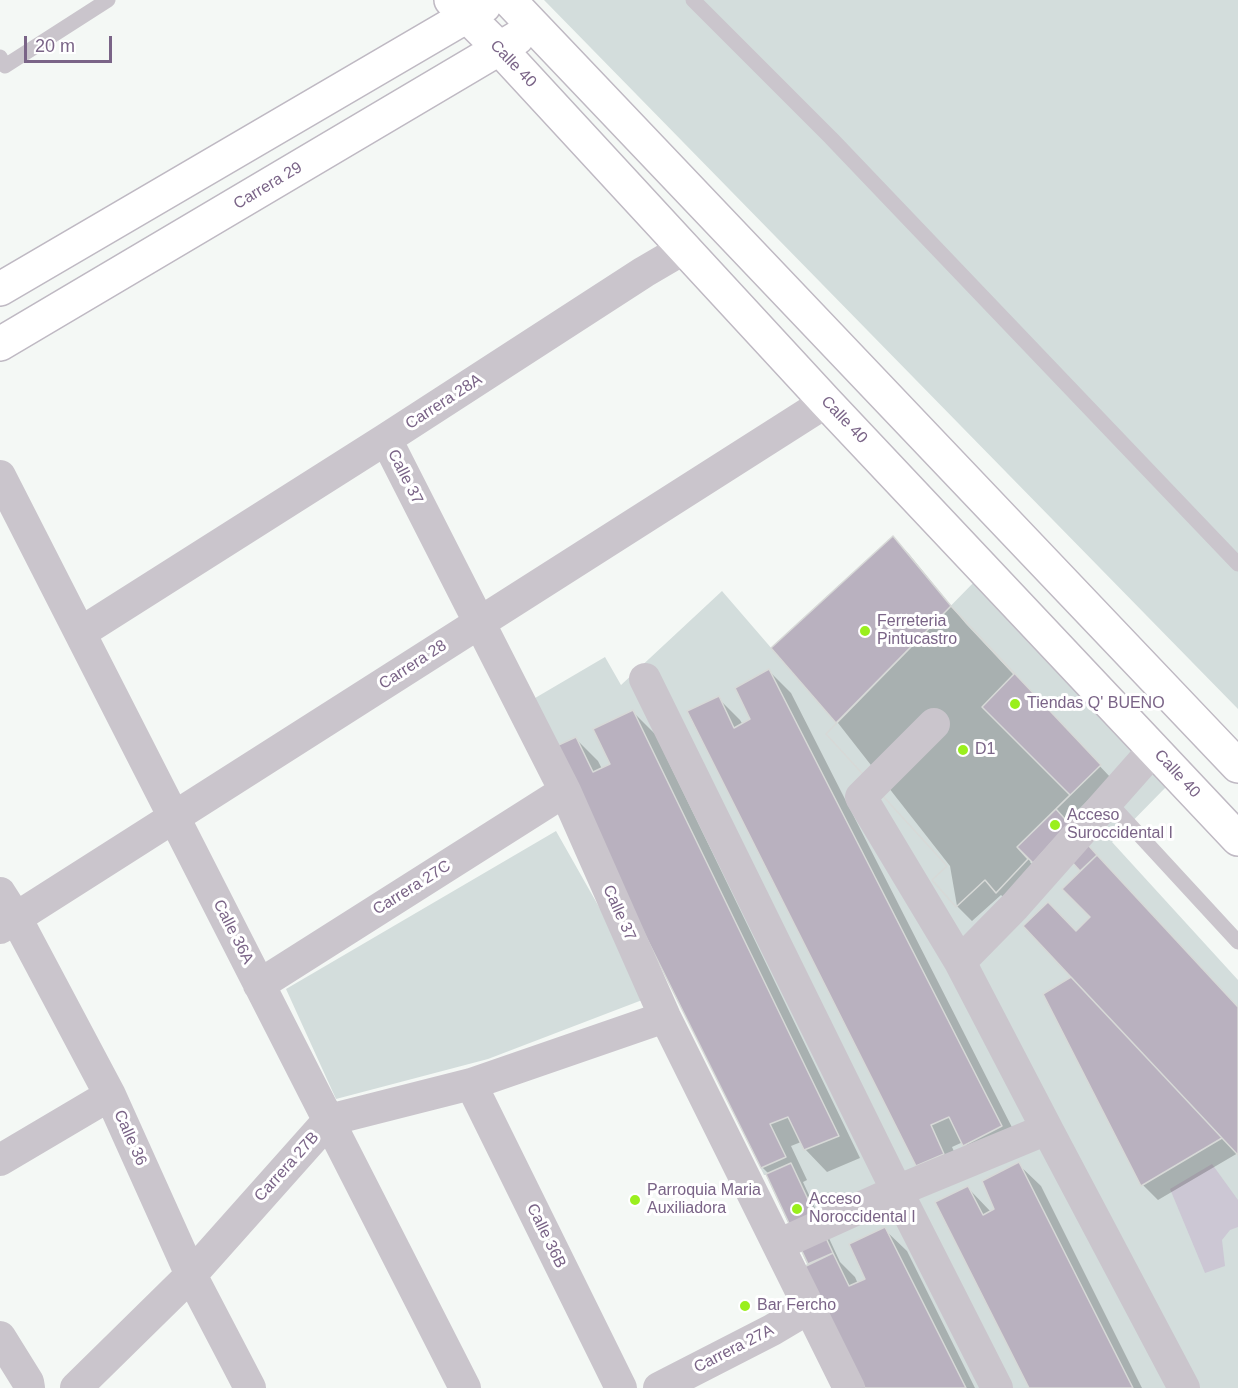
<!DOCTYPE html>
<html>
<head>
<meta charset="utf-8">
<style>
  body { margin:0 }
  #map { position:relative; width:1238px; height:1388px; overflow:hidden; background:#f4f8f5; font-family:Helvetica,sans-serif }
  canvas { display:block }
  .scale { position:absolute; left:24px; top:36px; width:88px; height:27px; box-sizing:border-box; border:3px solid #7a6487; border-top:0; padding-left:8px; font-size:18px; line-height:21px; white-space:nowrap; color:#7a6487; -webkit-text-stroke:4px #fff; paint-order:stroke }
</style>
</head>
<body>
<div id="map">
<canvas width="1238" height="1388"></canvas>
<div class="scale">20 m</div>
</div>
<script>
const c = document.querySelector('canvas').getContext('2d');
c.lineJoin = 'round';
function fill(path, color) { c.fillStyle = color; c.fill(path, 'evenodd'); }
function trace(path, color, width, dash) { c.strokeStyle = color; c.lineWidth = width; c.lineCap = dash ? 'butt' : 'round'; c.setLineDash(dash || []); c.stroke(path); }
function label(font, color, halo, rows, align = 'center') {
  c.font = font + ' Helvetica,sans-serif'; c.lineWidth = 6; c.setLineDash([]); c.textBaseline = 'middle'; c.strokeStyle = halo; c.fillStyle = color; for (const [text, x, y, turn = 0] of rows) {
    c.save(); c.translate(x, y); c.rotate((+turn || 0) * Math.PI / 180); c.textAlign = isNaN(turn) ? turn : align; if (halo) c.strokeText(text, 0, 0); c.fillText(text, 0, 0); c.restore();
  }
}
fill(new Path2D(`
  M544,0H1238V709Z
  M977,579L1166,787L1112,842L1238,980V1388H865L804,1267L807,1264L766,1175H764L530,701L605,657L621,685L722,591L836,723Z
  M556,831L650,997L488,1059L336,1099L286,989Z`), '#d3dddc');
fill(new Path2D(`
  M1212,1164L1238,1200V1227L1230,1230L1222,1240L1225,1266L1205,1273L1170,1189Z`), '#ccc7d4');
fill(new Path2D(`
  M893,538L909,554L966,624L1111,778L1080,808L1084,812L1070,826L1238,1007V1153L1158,1200L1143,1185L1071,979L1076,932L1092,917L1082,871L1062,848L1032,860L1030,862L1043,876L1013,907L1001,895L972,921L957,906L950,866L838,723L773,648Z
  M769,671L791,693L1023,1149L986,1167L963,1142L952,1147L965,1176L940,1187L917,1165L718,698L740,720L743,725L752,720Z
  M633,712L655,734L860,1158L827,1172L805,1149L801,1142L791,1146L807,1180L803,1182L840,1262L855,1277L858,1284L867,1280L884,1229L907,1251L975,1388H866L769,1174L762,1167L554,749L576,739L598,761L602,769L612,765Z
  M1018,1164L1041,1186L1142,1388H1031L968,1188L991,1212L996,1210Z`), '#0003');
const building = new Path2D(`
  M893,536L951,606L836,723L771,648Z
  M951,606L1101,765L1017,847L1028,859L996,893L985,880L956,907L932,880L947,866L826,734Z
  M951,606L1014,674L982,707L1070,795L1017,847L1028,859L996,893L985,880L956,907L932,880L947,866L826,734Z
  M769,669L1002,1126L963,1146L949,1117L931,1125L944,1154L916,1166L687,711L719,696L734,728L750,719L735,688Z
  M633,710L839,1136L804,1150L788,1117L770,1124L786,1157L761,1168L552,748L576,737L593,772L610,764L593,729Z
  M1056,809L1097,855L1080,871L1053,841L1033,863L1017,847Z
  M1097,855L1238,1007V1155L1023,926L1048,902L1076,931L1090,917L1062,889Z
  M1071,977L1222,1138L1141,1186L1043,994Z
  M1019,1162L1133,1388H1029L935,1202L968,1186L983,1215L994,1209L982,1181Z
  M791,1163L833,1253L808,1264L766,1174Z
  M885,1227L966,1388H865L804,1267L833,1253L849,1286L865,1279L849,1244Z`);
fill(building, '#b9b1bf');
trace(building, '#d7d9d7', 1.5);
const secondary = new Path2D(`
  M451,0L500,49L826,402L1238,839
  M509,0L1238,766
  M0,289L484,6
  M0,344L517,38`);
trace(secondary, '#bfb9c3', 36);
trace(new Path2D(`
  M693,0L831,138L1238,564
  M0,57L5,66L108,0
  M1108,801L1238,942`), '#cac5cc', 15);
trace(new Path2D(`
  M386,439L565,791L665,1017L849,1388
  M0,476L465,1388
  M80,633L386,439L644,272L685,248
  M645,679L897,1191L997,1388
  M934,724L861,797L960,962
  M0,893L16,918L110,1095L191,1275L250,1388
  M0,928L826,402
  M259,985L565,791
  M471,1084L621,1388
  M1047,1129L1184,1388
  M0,1160L110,1095
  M778,1245L897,1191L1047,1129L960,962L1015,906L1154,749
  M0,1337L28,1382L29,1388
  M76,1388L191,1275L329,1120L471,1084L665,1017
  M659,1388L772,1330L809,1308`), '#cac5cc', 32);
trace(secondary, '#fff', 33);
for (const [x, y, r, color] of [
  [865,631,6,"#9aef1d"],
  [1015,704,6,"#9aef1d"],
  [963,750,6,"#9aef1d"],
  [1055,825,6,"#9aef1d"],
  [635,1200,6,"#9aef1d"],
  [797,1209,6,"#9aef1d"],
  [745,1306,6,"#9aef1d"]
]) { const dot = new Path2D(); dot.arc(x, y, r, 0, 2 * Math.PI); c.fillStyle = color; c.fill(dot); trace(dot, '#fff', 2); }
label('16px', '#7a6487', '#fff', [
  ["Calle 40",513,64,46],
  ["Carrera 29",268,186,-31],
  ["Carrera 28A",444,402,-33],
  ["Calle 40",844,420,46],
  ["Calle 37",405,477,63],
  ["Carrera 28",413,665,-33],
  ["Calle 40",1177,774,47],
  ["Carrera 27C",412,888,-32],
  ["Calle 37",619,913,66],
  ["Calle 36A",233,932,63],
  ["Calle 36",130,1138,66],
  ["Carrera 27B",287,1167,-48],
  ["Calle 36B",546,1236,64],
  ["Carrera 27A",734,1349,-27]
]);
label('16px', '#7a6487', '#fff', [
  ["Ferreteria",877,622],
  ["Pintucastro",877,640],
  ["Tiendas Q' BUENO",1027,704],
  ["D1",975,750],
  ["Acceso",1067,816],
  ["Suroccidental I",1067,834],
  ["Parroquia Maria",647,1191],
  ["Auxiliadora",647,1209],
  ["Acceso",809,1200],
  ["Noroccidental I",809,1218],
  ["Bar Fercho",757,1306]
], 'left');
</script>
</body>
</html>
